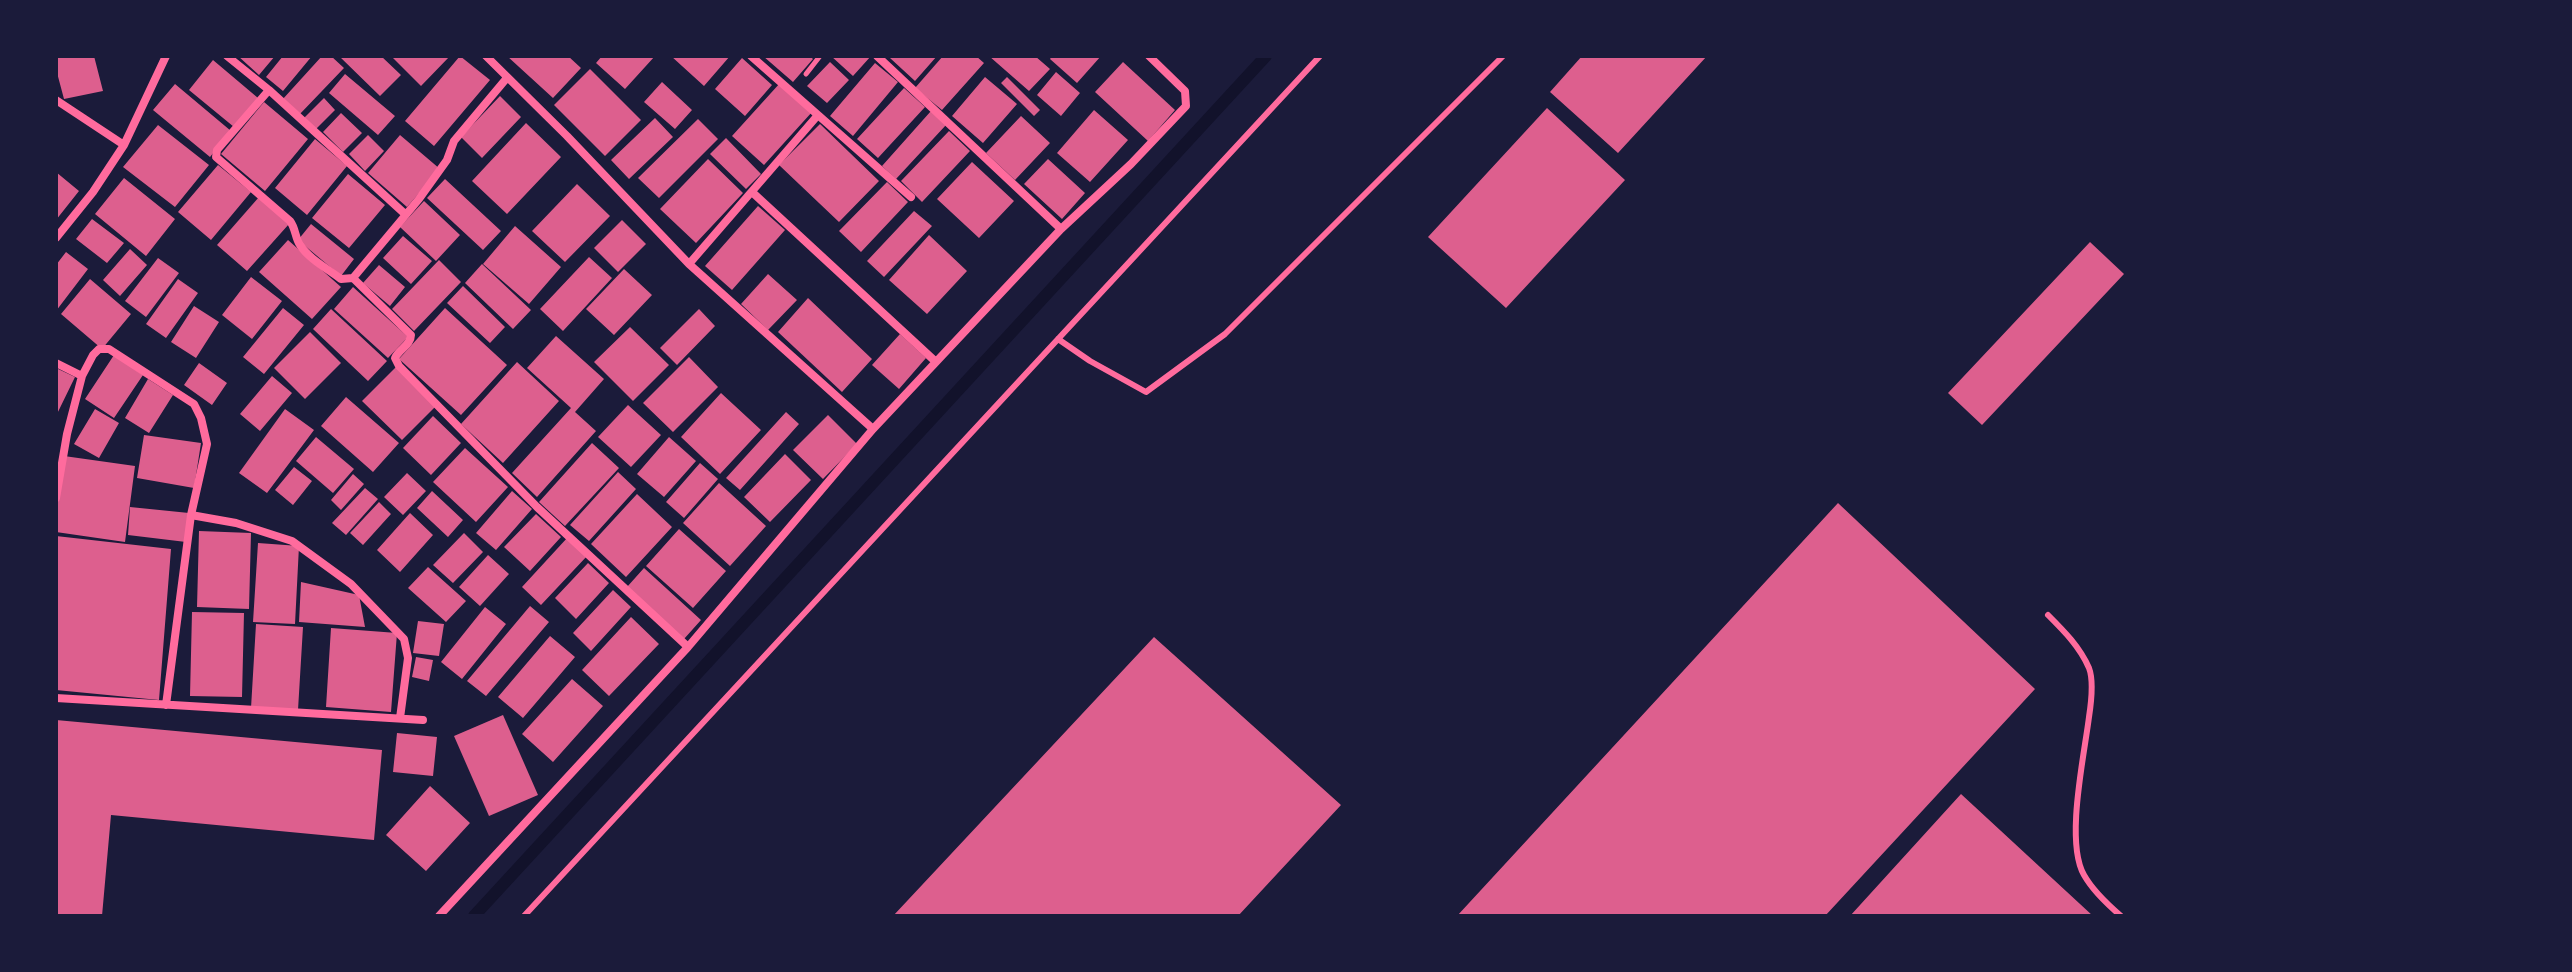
<!DOCTYPE html>
<html>
<head>
<meta charset="utf-8">
<style>
  body { margin:0 }
  #map { position:relative; width:2572px; height:972px; overflow:hidden; background:#1b1b3a; font-family:Inter,sans-serif }
  canvas { display:block }
  .frame { position:absolute; inset:0; border:58px solid #1b1b3a; pointer-events:none }
</style>
</head>
<body>
<div id="map">
<canvas width="2572" height="972"></canvas>
<div class="frame"></div>
</div>
<script>
const c = document.querySelector('canvas').getContext('2d');
c.lineJoin = 'round';
function trace(path, color, width, dash) { c.strokeStyle = color; c.lineWidth = width; c.lineCap = dash ? 'butt' : 'round'; c.setLineDash(dash || []); c.stroke(path); }
function fill(path, color) { c.fillStyle = color; c.fill(path, 'evenodd'); }
trace(new Path2D(`
  M474,916L1266,56`), '#12122b', 12);
fill(new Path2D(`
  M56,56H94L103,91L64,99L56,69Z
  M238,56H275L259,75Z
  M283,56H312L283,91L266,77Z
  M322,56H331L344,68L299,115L282,100Z
  M339,56H381L401,75L380,96Z
  M391,56H450L421,86Z
  M460,56L490,80L434,146L405,121Z
  M507,56H568L581,68L553,98Z
  M602,56H655L625,89L596,63Z
  M671,56H730L704,86Z
  M763,56H810L813,59L793,82Z
  M831,56H871L853,76Z
  M891,56H937L915,81L890,58Z
  M943,56H976L984,63L942,110L915,88Z
  M989,56H1035L1050,69L1029,91Z
  M1052,56H1101L1077,83L1050,59Z
  M1582,56H1707L1618,153L1550,92Z
  M742,58L772,85L745,116L715,89Z
  M213,60L258,98L234,127L189,90Z
  M830,62L849,80L827,103L807,86Z
  M1123,62L1175,110L1148,141L1095,92Z
  M875,63L898,82L853,136L830,116Z
  M590,69L641,120L605,156L554,105Z
  M1056,72L1080,93L1061,116L1037,95Z
  M345,74L395,116L378,135L329,93Z
  M985,77L1017,104L983,143L952,116Z
  M1007,77L1040,110L1034,116L1001,83Z
  M662,82L692,110L675,129L644,102Z
  M780,83L812,112L764,165L732,136Z
  M175,84L231,131L210,157L153,110Z
  M904,88L925,107L878,158L857,139Z
  M500,96L521,117L482,158L461,137Z
  M324,98L335,110L314,131L303,119Z
  M264,102L308,139L265,191L221,154Z
  M1547,108L1625,180L1506,308L1428,237Z
  M1094,110L1128,140L1090,182L1057,153Z
  M931,111L946,125L896,179L882,166Z
  M341,113L362,133L343,152L323,132Z
  M1021,116L1050,143L1015,180L986,153Z
  M655,118L673,137L629,179L611,160Z
  M698,119L718,139L659,198L638,178Z
  M526,123L561,157L507,214L472,181Z
  M820,124L879,181L839,222L779,165Z
  M158,125L209,165L175,207L123,167Z
  M949,131L970,151L922,202L901,181Z
  M368,135L384,151L365,171L349,154Z
  M400,135L440,169L407,207L368,173Z
  M726,138L761,174L746,189L710,154Z
  M315,139L347,166L307,215L275,188Z
  M708,159L743,193L696,243L660,209Z
  M1048,159L1085,193L1062,219L1024,184Z
  M972,162L1014,201L979,238L937,199Z
  M218,165L251,192L211,240L178,212Z
  M56,172L79,191L56,220Z
  M348,174L385,205L349,248L312,218Z
  M124,178L175,219L146,256L95,214Z
  M445,179L501,231L483,250L427,198Z
  M887,182L908,202L861,252L839,231Z
  M577,184L610,216L565,262L532,231Z
  M259,197L289,224L247,271L217,245Z
  M424,201L460,235L436,261L400,227Z
  M758,206L785,230L732,290L705,266Z
  M914,211L932,226L884,277L867,261Z
  M92,219L124,243L107,263L76,239Z
  M622,220L646,244L618,272L594,248Z
  M311,224L354,259L341,276L298,240Z
  M515,226L561,267L529,304L483,264Z
  M929,235L967,271L927,314L889,280Z
  M403,236L432,261L411,284L383,258Z
  M288,240L341,287L312,319L259,272Z
  M2090,242L2124,274L1982,425L1948,393Z
  M130,249L147,265L120,296L103,280Z
  M66,252L88,269L56,311V265Z
  M589,257L612,278L563,331L540,309Z
  M158,258L179,273L146,317L125,301Z
  M439,260L461,282L414,331L392,309Z
  M482,264L531,310L513,329L465,283Z
  M379,265L405,287L390,306L363,283Z
  M624,269L652,295L614,335L586,309Z
  M768,274L797,300L768,330L741,304Z
  M251,277L282,301L252,339L222,315Z
  M90,279L131,314L102,349L61,314Z
  M178,279L198,293L166,338L146,324Z
  M463,286L505,327L490,343L447,303Z
  M353,287L408,337L388,358L334,309Z
  M808,298L872,359L842,392L778,332Z
  M194,306L219,322L196,358L171,342Z
  M283,308L304,325L264,374L243,357Z
  M445,308L507,365L461,415L399,359Z
  M331,309L387,361L368,381L313,329Z
  M699,309L715,326L677,365L660,348Z
  M630,327L669,365L633,401L594,362Z
  M310,332L341,363L305,399L274,368Z
  M900,334L926,358L899,389L872,365Z
  M556,336L604,379L575,412L596,431L537,497L512,473L571,408L527,368Z
  M114,355L143,375L114,418L85,399Z
  M689,357L718,387L673,432L643,403Z
  M517,362L559,401L503,463L461,424Z
  M199,363L227,383L212,405L184,385Z
  M396,367L435,407L402,440L362,401Z
  M56,368L75,377L56,416Z
  M272,376L292,393L260,431L240,414Z
  M148,379L173,395L149,433L125,418Z
  M721,393L761,430L720,474L681,437Z
  M346,397L399,443L373,472L321,426Z
  M628,405L661,435L631,467L598,437Z
  M95,409L119,423L99,458L74,444Z
  M285,409L314,430L267,493L239,473Z
  M786,412L799,424L740,490L726,478Z
  M828,415L857,444L823,479L793,450Z
  M433,416L461,443L431,475L403,448Z
  M144,435L201,443L194,488L137,478Z
  M316,437L354,469L333,493L296,461Z
  M669,437L696,461L664,497L637,474Z
  M592,443L619,468L565,526L539,502Z
  M465,448L508,487L476,522L433,482Z
  M785,454L811,480L770,522L744,497Z
  M64,456L135,466L125,542L56,532V514Z
  M700,463L718,479L684,518L666,502Z
  M294,467L312,481L293,505L275,490Z
  M618,472L636,489L589,541L570,525Z
  M407,473L426,491L403,515L384,497Z
  M353,474L364,484L341,510L331,500Z
  M719,483L766,526L730,566L683,523Z
  M365,488L378,499L346,535L332,523Z
  M432,491L463,520L448,537L417,508Z
  M512,491L532,509L496,550L476,533Z
  M637,494L672,527L626,577L591,544Z
  M379,502L391,514L363,545L350,533Z
  M1838,503L2035,689L1825,916H1457Z
  M130,507L189,513L186,542L128,535Z
  M410,513L433,535L400,572L377,550Z
  M536,514L561,537L530,571L504,547Z
  M679,529L726,571L693,608L646,566Z
  M199,531L251,533L249,609L197,607Z
  M464,533L483,552L453,583L433,565Z
  M56,536L171,549L159,700L56,690Z
  M568,537L588,555L541,605L522,587Z
  M258,543L299,546L295,624L253,622Z
  M488,555L509,574L480,606L459,587Z
  M588,563L609,583L576,619L555,598Z
  M428,567L466,601L446,622L408,588Z
  M644,568L701,620L684,639L627,587Z
  M301,582L359,595L365,627L299,622Z
  M613,590L631,607L591,651L573,633Z
  M530,606L549,622L486,696L467,681Z
  M485,607L506,624L462,679L441,662Z
  M192,612L244,613L242,697L190,696Z
  M631,617L659,644L609,696L582,670Z
  M418,621L444,624L439,656L413,653Z
  M256,624L303,627L298,710L251,708Z
  M331,628L397,633L391,712L326,707Z
  M550,636L575,657L523,718L498,697Z
  M1154,637L1341,805L1238,916H893Z
  M416,657L433,660L429,681L412,677Z
  M572,679L603,706L553,762L522,734Z
  M503,715L538,795L489,816L454,736Z
  M56,720L382,750L374,840L111,815L102,916H56Z
  M397,733L437,737L433,776L393,772Z
  M430,786L470,823L426,871L386,835Z
  M1961,794L2093,916H1850Z`), '#dd5f8e');
trace(new Path2D(`
  M806,74L820,56`), '#ff6b9d', 5);
trace(new Path2D(`
  M1058,339L1090,361L1146,392L1225,334L1503,56
  M2048,615C2064,631 2080,647 2089,668C2094,681 2091,704 2089,717C2084,757 2065,842 2084,875C2093,891 2107,904 2121,916
  M524,916L1320,56`), '#ff6b9d', 6);
trace(new Path2D(`
  M227,56L269,90L405,214
  M486,56L567,136L689,264L873,429
  M751,56L911,197
  M877,56L1061,229
  M506,79L454,141L447,160L419,199L353,278L411,335C411,345 399,349 395,358L399,366L537,507L688,647
  M269,90L217,150L216,157L290,221C296,229 295,238 300,245C309,259 328,269 341,279L353,278
  M56,100L124,145
  M752,192L936,362
  M56,238L93,192L124,145L166,56
  M689,264L818,115
  M56,363L82,376L93,355L99,349H109L194,404L201,418L207,444L191,515L236,523L292,541L351,584L404,639L408,658L400,718
  M56,498L67,434L82,376
  M56,698L423,720
  M166,705L191,515
  M439,916L688,647L873,429L1061,229L1131,164L1186,106L1185,91L1149,56`), '#ff6b9d', 8);
</script>
</body>
</html>
